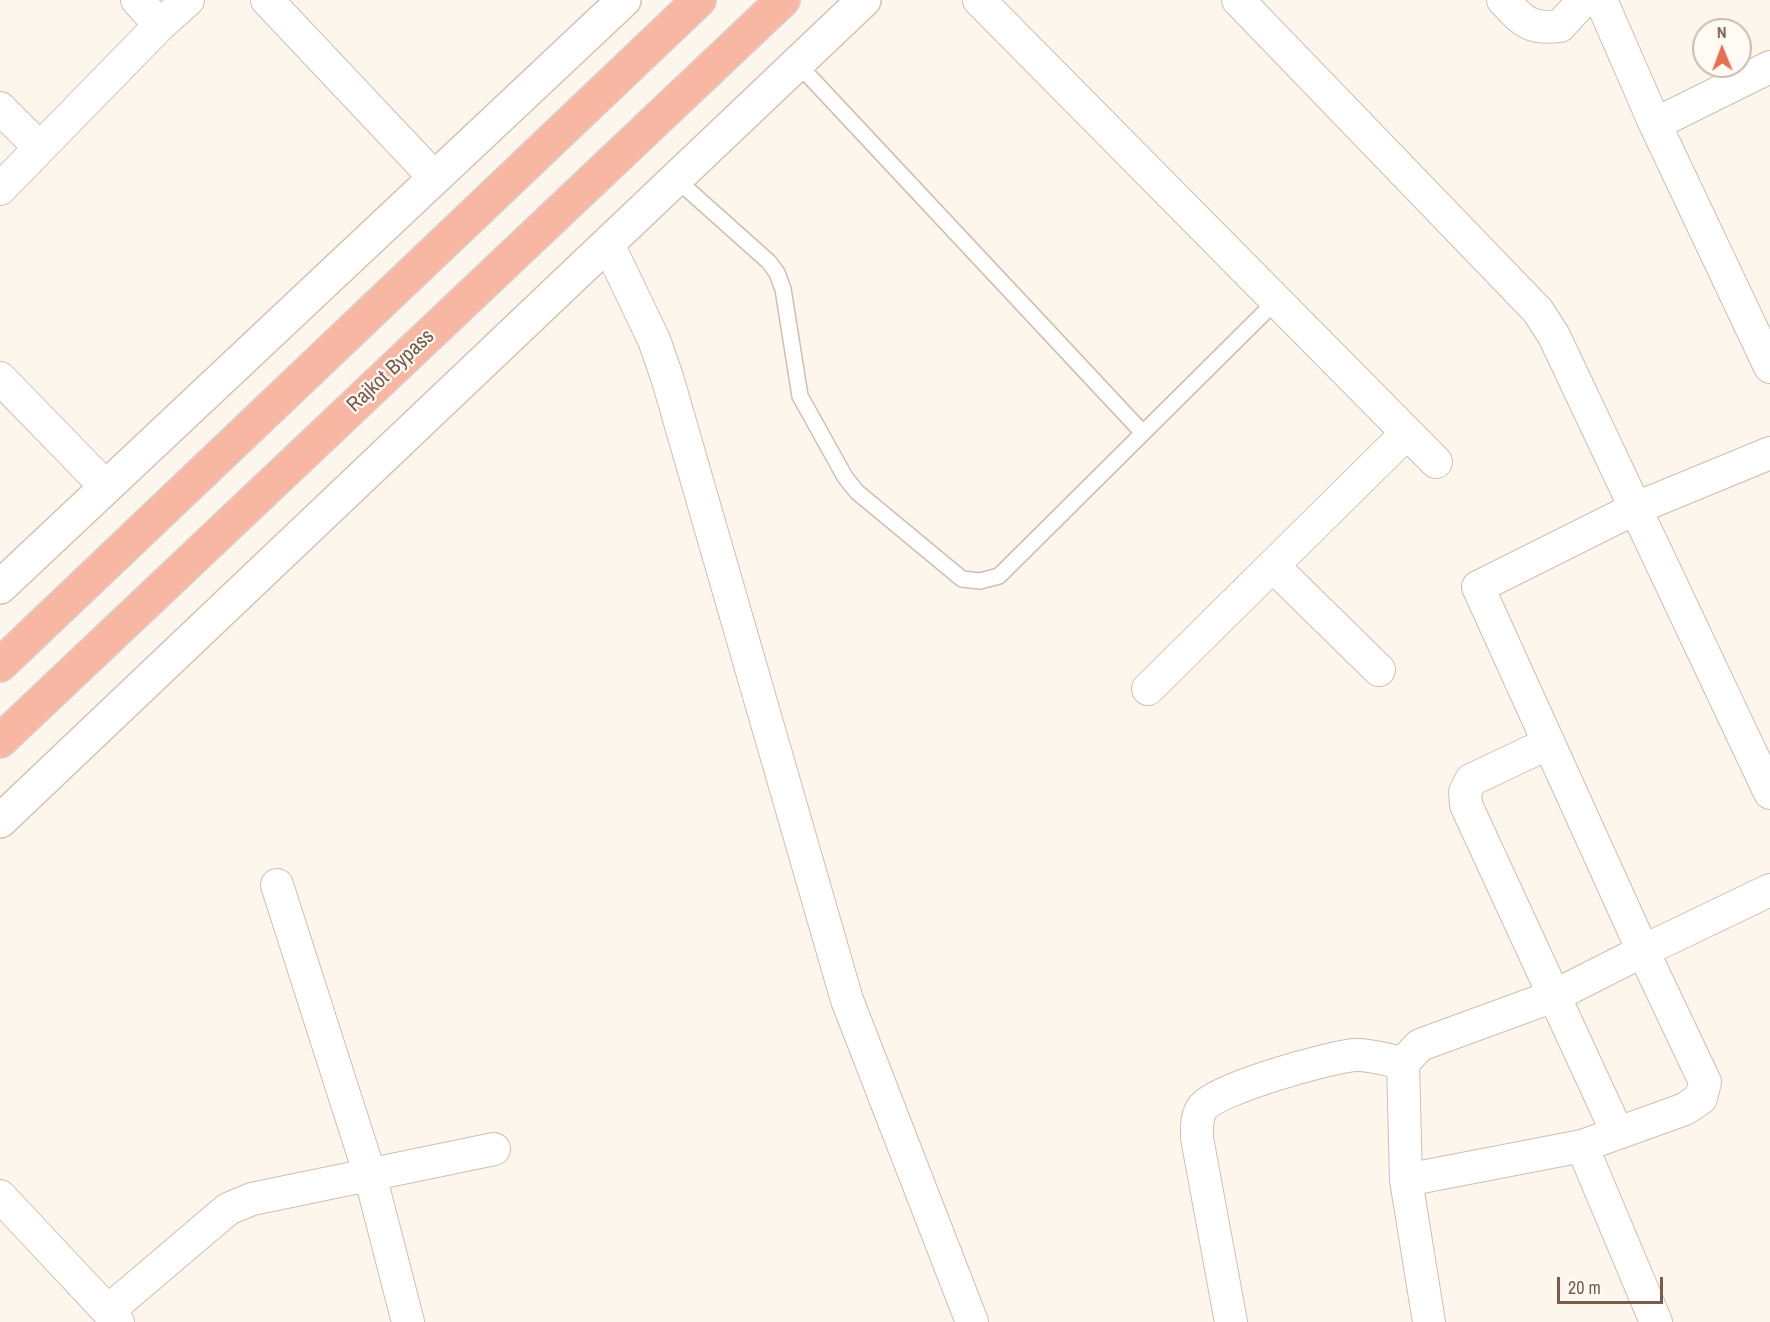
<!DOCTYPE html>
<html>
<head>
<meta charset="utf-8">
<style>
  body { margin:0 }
  #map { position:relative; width:1770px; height:1322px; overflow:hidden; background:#fdf6ec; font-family:"Archivo Narrow",sans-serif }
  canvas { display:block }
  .north { position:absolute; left:1692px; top:18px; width:60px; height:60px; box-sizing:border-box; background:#fffaf3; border:2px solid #cabbb1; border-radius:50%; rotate:359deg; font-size:16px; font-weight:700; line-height:24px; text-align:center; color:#7a5c4d }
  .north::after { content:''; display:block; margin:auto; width:21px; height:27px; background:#e76f51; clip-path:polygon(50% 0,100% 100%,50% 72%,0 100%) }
  .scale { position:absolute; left:1557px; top:1277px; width:106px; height:27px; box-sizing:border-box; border:3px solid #7a5c4d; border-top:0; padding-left:8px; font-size:18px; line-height:21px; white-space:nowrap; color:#7a5c4d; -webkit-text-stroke:4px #fffaf3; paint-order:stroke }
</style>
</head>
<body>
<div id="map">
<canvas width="1770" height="1322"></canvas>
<div class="north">N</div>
<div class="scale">20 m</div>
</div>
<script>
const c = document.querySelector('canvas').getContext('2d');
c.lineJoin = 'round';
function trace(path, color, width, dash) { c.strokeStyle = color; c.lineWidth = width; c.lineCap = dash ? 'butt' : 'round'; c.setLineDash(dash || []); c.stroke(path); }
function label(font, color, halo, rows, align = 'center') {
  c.font = font + ' "Archivo Narrow",sans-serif'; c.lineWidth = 4.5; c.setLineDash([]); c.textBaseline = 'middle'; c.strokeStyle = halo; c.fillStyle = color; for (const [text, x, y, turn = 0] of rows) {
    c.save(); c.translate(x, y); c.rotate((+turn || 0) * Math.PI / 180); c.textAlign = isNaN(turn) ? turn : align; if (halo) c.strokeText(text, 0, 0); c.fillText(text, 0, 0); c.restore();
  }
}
const lane = new Path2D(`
  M797,63L1143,433
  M676,179L769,262L777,273L783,289L800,396L845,477L857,492L962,579L980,581L999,576L1278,299`);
const street = new Path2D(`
  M137,0L160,25
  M267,0L433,176
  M979,0L1436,462
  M1238,0L1538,311L1554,336L1770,793
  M1503,0C1523,21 1529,30 1560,26L1584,0
  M1601,0L1655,124L1770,367
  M0,108L40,148
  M1655,124L1770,67
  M0,189L160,25L188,0
  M608,244L654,340L667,377L847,1000L972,1322
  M0,378L106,487
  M1770,453L1634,509L1478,587L1643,951L1770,890
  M1273,566L1379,670
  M1148,689L1407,433
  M1549,743L1471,780L1465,792L1466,805L1617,1132
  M277,885L370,1175L408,1322
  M1406,1180L1582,1146
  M0,1196L118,1322
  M108,1311L228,1209L252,1199L494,1149
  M1231,1322L1197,1138C1197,1128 1196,1116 1203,1107C1219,1088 1326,1058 1354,1055C1369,1054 1388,1060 1403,1063
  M1429,1322L1406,1180L1403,1063L1420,1045L1554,996L1643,951L1705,1082L1701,1098L1685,1109L1582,1146L1656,1322`);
const secondary = new Path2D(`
  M0,587L624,0
  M0,821L864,0`);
const highway = new Path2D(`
  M0,665L699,0
  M0,741L783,0`);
trace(lane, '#d1beb0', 18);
trace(street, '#d1beb0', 34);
trace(secondary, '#d6c0b0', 36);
trace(highway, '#dad1cd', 36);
trace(lane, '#fff', 15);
trace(street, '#fff', 32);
trace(secondary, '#fff', 33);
trace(highway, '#f7b7a3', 33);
label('21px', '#7a5c4d', '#fffaf3', [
  ["Rajkot Bypass",391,371,-43]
]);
</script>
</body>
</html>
